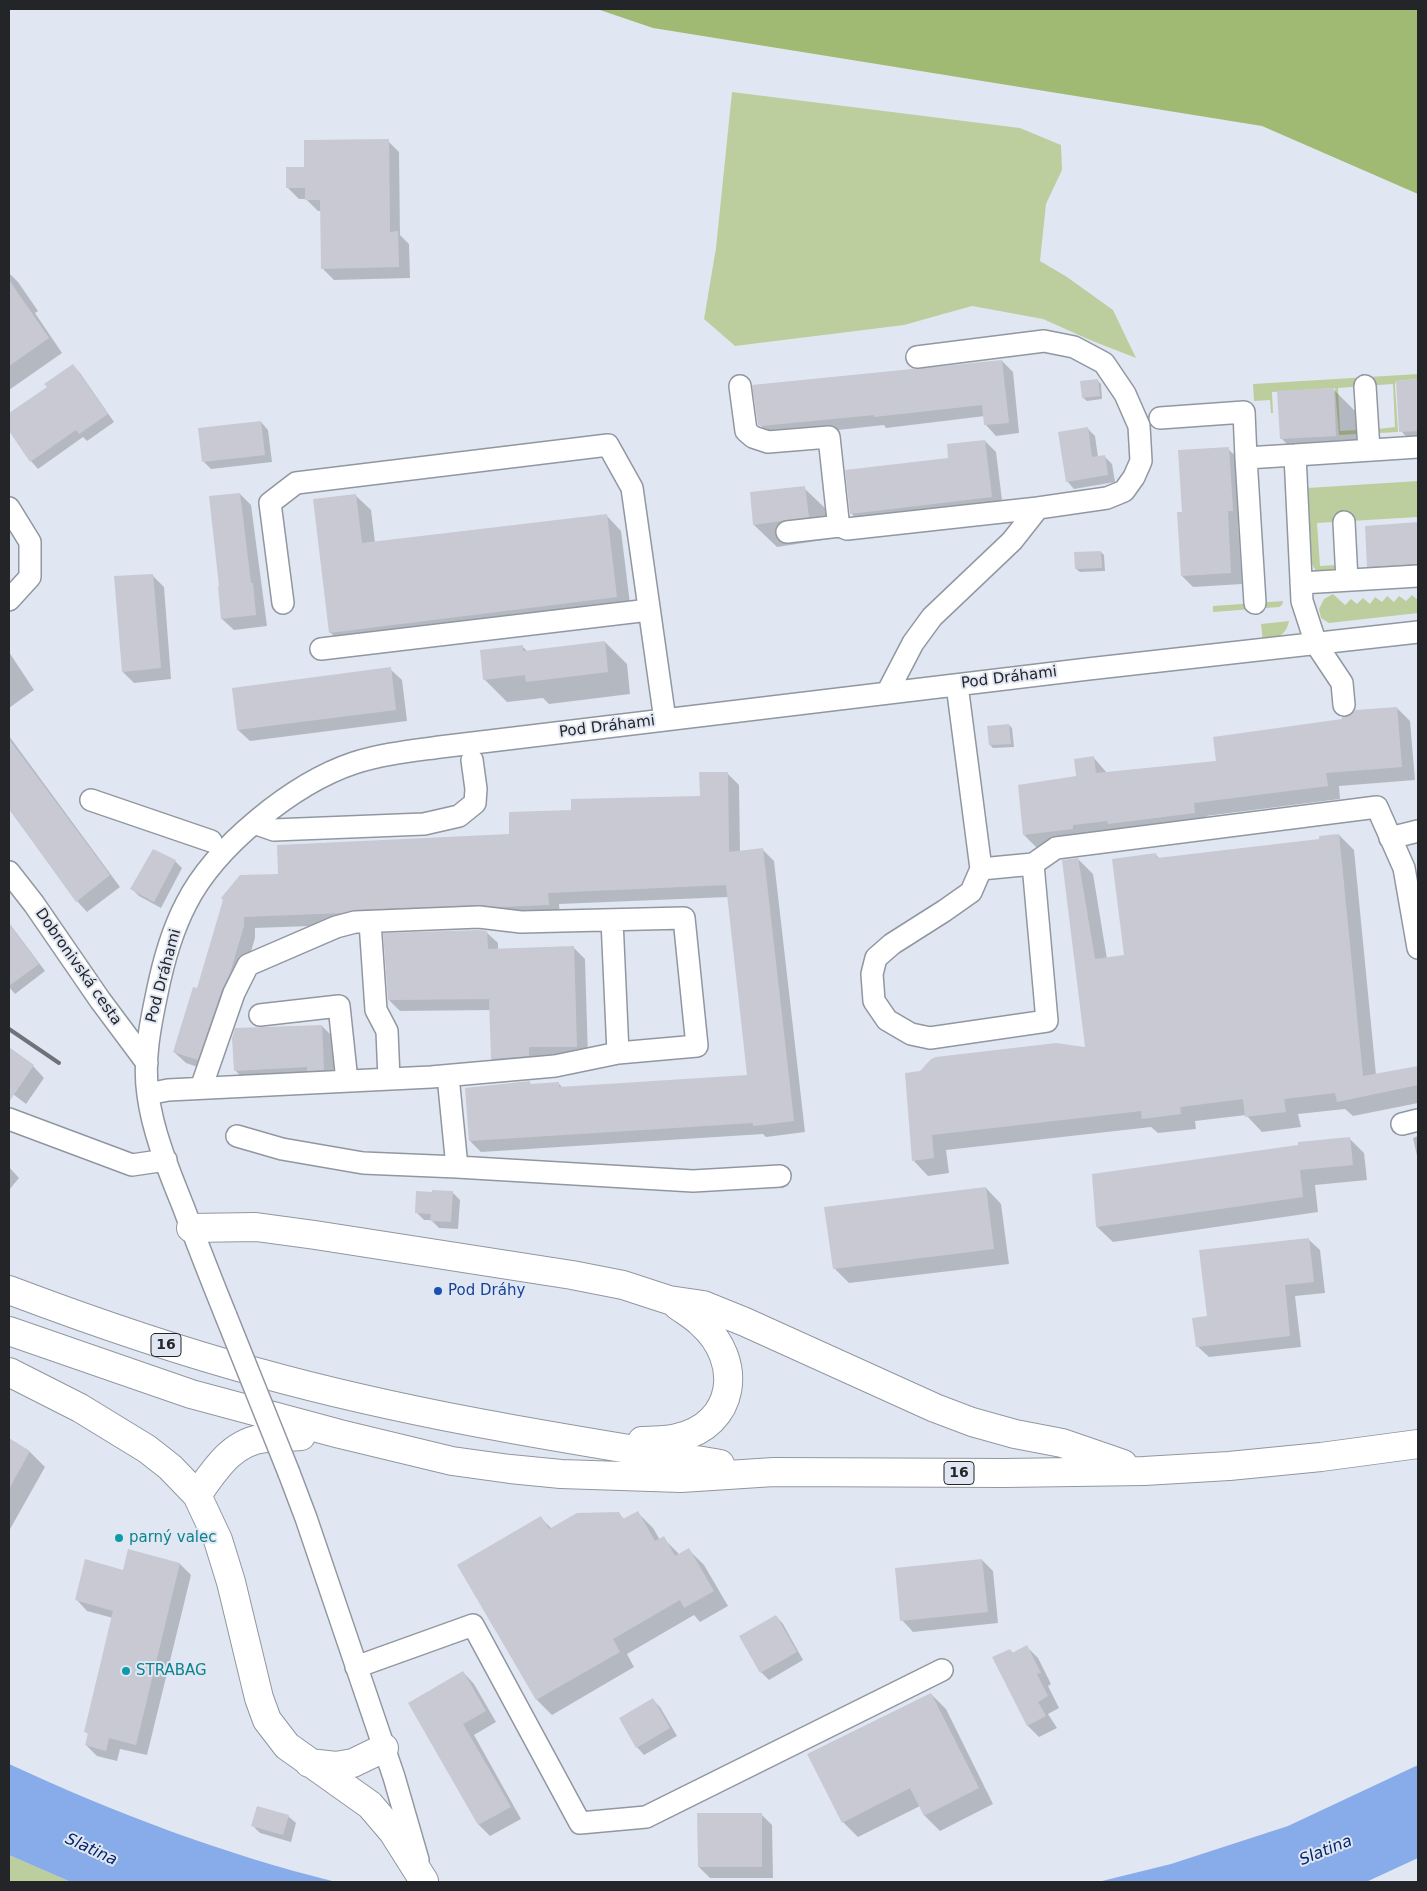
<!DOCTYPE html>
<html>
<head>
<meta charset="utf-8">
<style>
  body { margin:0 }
  #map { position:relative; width:1427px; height:1891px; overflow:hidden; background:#e1e7f2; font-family:"DejaVu Sans",sans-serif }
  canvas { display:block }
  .frame { position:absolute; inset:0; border:10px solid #232529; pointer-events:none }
</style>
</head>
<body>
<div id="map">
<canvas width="1427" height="1891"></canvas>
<div class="frame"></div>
</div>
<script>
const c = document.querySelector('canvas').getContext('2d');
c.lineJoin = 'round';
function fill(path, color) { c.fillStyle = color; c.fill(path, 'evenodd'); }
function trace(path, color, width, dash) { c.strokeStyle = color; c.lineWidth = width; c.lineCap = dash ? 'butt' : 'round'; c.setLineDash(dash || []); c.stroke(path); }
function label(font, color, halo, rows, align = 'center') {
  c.font = font + ' "DejaVu Sans",sans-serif'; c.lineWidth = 4; c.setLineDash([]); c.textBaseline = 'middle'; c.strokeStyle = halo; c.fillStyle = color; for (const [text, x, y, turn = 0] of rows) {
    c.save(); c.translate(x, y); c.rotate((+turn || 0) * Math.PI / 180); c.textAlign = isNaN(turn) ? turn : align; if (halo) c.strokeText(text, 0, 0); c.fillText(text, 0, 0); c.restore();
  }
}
fill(new Path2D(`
  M732,92L1020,128L1061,145L1062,170L1046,204L1040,261L1067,277L1113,310L1136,358L1090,340L1043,319L972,306L904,325L735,346L704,319L716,248Z
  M1418,374V379L1396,381L1395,385L1398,432L1380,433L1378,429L1395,427L1393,384L1338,388L1340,431L1357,430L1356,434L1339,435L1335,388L1272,392L1273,413H1271L1270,400L1254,401L1253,384Z
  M1418,481V517L1317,523L1320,566L1336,565L1333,573L1318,574L1313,566L1310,558L1307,488Z
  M1333,594L1345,605L1351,599L1357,604L1363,598L1370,604L1375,597L1382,602L1387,596L1394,602L1399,596L1406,601L1412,595L1418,600V613L1329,623L1321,618L1319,609L1324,599Z
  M1283,601L1282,605L1279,607L1213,612V606Z
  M1289,621C1286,636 1276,639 1263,642L1261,624Z
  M9,1855L71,1882H9Z`), '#bdce9e');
fill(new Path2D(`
  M597,9H1418V194L1262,126L653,28Z`), '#a1ba73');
fill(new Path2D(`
  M9,1764C115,1813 223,1854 336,1882H71L9,1855Z
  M1418,1765V1858L1366,1882H1098L1171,1864L1288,1826Z`), '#88abe9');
fill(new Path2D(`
  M388,141L399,152L400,235L409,244L410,278L334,280L323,269L322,211H318L306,199H299L288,188Z
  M9,273L18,282L38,311L35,313L62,353L9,390Z
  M1002,361L1013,372L1019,433L996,436L986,425L985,416L886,428L884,425L773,437L759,424Z
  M73,365L80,373L114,422L87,441L83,437L38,469L31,461L9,429V414L48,387Z
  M1098,381L1101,384L1102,399L1087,401L1083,398Z
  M1418,381V449L1401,431L1397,382Z
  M1333,389L1356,412L1358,457L1304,461L1281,438Z
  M261,422L268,430L272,462L211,469L204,462Z
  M1087,428L1095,436L1098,457L1104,456L1112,464L1115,482L1074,489L1067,481Z
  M985,441L996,452L1003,508L862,525L851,513Z
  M1228,449L1240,460L1243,522H1238L1242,584L1193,587L1182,576L1184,513Z
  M804,488L827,510L830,539L777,547L754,525L751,493Z
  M240,494L251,505L267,626L234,630L222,619Z
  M355,495L371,510L375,543L606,515L621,531L631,612L345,647L330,632Z
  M1418,524V575L1379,577L1368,566L1366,527Z
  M1101,552L1104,555L1105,571L1080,572L1076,569Z
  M152,575L164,587L171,679L134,683L123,672Z
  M605,642L627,664L630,694L549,704L543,698L507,702L484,679L522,646L528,652Z
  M9,652L34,690L9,708Z
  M390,669L402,680L407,721L250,741L238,730Z
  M1397,708L1410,721L1415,780L1339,786L1340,799L1206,816L1208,826L1037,848L1024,835L1094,758L1107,773L1217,762L1344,721Z
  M1009,725L1012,728L1014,747L993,748L990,745Z
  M9,736L120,887L87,912L77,901L9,809Z
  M727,773L739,785L740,852L762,849L774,861L805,1132L766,1137L763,1134L481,1152L470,1141L529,1082L532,1085L558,1083L563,1088L749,1076L728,897L559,904L560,917L255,928V938L241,985L209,1071L186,1063L174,1052L198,989L224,900L279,875L510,835L572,811L701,797Z
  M1339,835L1354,850L1376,1075L1418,1067V1103L1353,1116L1345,1109L1298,1114L1301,1127L1262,1132L1246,1115L1195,1121L1196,1129L1158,1133L1151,1127L946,1150L949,1173L928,1176L913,1160L907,1074L1086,1049L1078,859L1093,874L1107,959L1126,956L1156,855L1160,859L1321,840Z
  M175,861L182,868L161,908L139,896L132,889Z
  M9,923L45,971L15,994L9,987Z
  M486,932L498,943V950L573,947L585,959L588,1058L504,1070L492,1059L491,1010L400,1011L389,1000Z
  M322,1026L333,1037L335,1081L246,1082L235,1070Z
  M9,1049L33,1066L44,1078L26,1104L9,1091Z
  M1418,1136V1160L1413,1138Z
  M1349,1138L1364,1153L1367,1180L1315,1185L1318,1212L1113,1242L1097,1227Z
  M9,1167L19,1178L9,1190Z
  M986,1188L1001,1204L1009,1264L849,1283L834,1268Z
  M452,1192L460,1200L458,1229L439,1228L431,1220H424L416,1212Z
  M1308,1239L1320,1250L1325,1293L1295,1296L1301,1347L1209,1357L1197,1346L1208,1317Z
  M9,1440L30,1452L45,1467L9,1531Z
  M618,1513L625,1520L638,1513L653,1528L660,1540L663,1538L680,1555L689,1550L704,1565L728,1606L700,1622L694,1615L627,1654L634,1667L552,1715L537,1700L458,1565L541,1518L552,1529Z
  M982,1560L993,1571L998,1623L913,1632L902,1620Z
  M180,1564L191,1575L147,1755L120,1749L117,1761L97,1756L86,1745L89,1735L85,1731L113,1618L87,1611L76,1599L124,1571Z
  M776,1616L783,1624L803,1660L769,1680L761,1672Z
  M1027,1647L1038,1658L1051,1684L1048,1686L1059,1708L1048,1714L1057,1728L1039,1737L1028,1726L994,1658L1010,1650L1013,1653Z
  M463,1672L474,1684L496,1722L474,1735L521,1819L490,1836L479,1825L409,1704Z
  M931,1694L946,1709L993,1804L940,1831L925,1816L920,1806L858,1837L843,1822Z
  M653,1700L660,1707L677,1736L644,1755L637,1747Z
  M761,1814L772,1825L773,1878H710L699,1867Z
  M288,1816L296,1823L291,1842L260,1833L253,1826Z`), '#0003');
fill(new Path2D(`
  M389,139L390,232L398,231L399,267L321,269L320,200H305V188H286V167H304V140Z
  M9,280L49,338L9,366Z
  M1002,360L1009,423L984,425L982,405L874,417V415L761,426L758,425L752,385Z
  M73,364L108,414L79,434L76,430L30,462L9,431V413L47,387L44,384Z
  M1098,379L1100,396L1082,398L1080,381Z
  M1418,379V431L1399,432L1396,381Z
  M1334,388L1336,436L1280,439L1277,391Z
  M261,421L265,455L202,462L198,428Z
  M1088,427L1092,457L1105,455L1108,475L1066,482L1058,432Z
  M985,440L992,497L850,514L845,470L948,458L947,444Z
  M1229,447L1233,511H1228L1231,573L1181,576L1177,512H1182L1178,450Z
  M805,486L809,517L753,525L750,492Z
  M240,493L251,583H253L256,615L221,619L218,586H219L209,496Z
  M356,494L362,543L607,514L617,597L329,633L313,499Z
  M1418,522V564L1367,567L1365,526Z
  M1101,551L1102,568L1075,569L1074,552Z
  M153,574L161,668L122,672L114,576Z
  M605,641L608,672L526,682L525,675L483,680L480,650L523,645V651Z
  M391,667L396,710L237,730L232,688Z
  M1397,707L1402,767L1326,773L1328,786L1194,803L1195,813L1108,824L1107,821L1073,825V829L1023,835L1018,785L1076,776L1074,759L1094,756L1096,773L1216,761L1213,737L1342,719V717L1351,715L1355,710Z
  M1009,724L1011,744L989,745L987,726Z
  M9,739L110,875L76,902L9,809Z
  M699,772H728L729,852L763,848L794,1121L753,1126V1123L469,1141L465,1088L530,1081V1084L559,1082V1087L747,1075L726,885L548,893L549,905L501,907L478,905L354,910L342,913L244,917V926L230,973L222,989L198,1060L173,1052L193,987L197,988L223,900L221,898L240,875L278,874L277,845L509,834V812L571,810V799L700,796Z
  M1339,834L1363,1076L1418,1066V1085L1337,1102L1335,1093L1284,1099L1286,1112L1245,1117L1243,1099L1180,1107L1181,1114L1142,1119L1141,1111L932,1135L934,1158L912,1161L905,1073L920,1071L931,1059L936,1057L1056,1043L1085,1047L1062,860L1078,858L1095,959L1124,955L1112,859L1156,853L1157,858L1319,839V836Z
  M153,849L176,860L154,902L130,889Z
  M9,924L39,964L9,986Z
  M479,930L487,931L488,949L574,946L577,1047H529V1056L491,1059L489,999L388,1000L383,933Z
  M322,1025L324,1070L307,1071V1067L234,1071L232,1038L235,1028Z
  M9,1047L34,1065L9,1102Z
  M1350,1137L1353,1165L1300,1170L1303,1197L1096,1227L1092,1174L1298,1145V1142Z
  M986,1187L994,1249L833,1269L824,1207Z
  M432,1190L453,1191L451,1222L430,1221L431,1214L415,1213L416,1191L432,1192Z
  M1309,1238L1314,1282L1285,1285L1290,1336L1196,1347L1192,1318L1207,1316L1199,1250Z
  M9,1438L30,1451L9,1489Z
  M638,1511L655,1541L664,1536L675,1556L689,1548L714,1591L684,1608L680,1600L613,1639L620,1652L536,1700L457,1565L541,1516L549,1529L577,1513L619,1512L623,1519Z
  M128,1549L180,1563L136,1745L109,1738L106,1751L85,1745L88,1733L84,1732L113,1611L75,1600L85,1559L123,1570Z
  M982,1559L988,1612L900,1621L895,1568Z
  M776,1615L797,1652L760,1673L739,1636Z
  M1027,1645L1041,1673L1037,1674L1048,1696L1038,1702L1046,1716L1027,1726L992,1657L1010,1649L1012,1653Z
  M463,1671L486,1711L463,1724L511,1807L478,1825L408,1703Z
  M931,1693L979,1788L924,1816L910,1788L842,1823L807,1754Z
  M653,1698L670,1728L636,1748L619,1718Z
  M257,1806L289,1815L283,1835L251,1826Z
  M697,1813H762V1867H698Z`), '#c9c9d4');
const minor = new Path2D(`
  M917,357L1044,341L1074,347L1104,363L1125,394L1139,426L1141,461L1134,477L1124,491L1107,498L1038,508
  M740,386L746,431L753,437L768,442L829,437L838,520L840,526L847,529L1038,508L1012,541L932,617L913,643L887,693
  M1365,386L1369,450
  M1160,418L1244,412L1246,458
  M9,508L30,542V577L9,600
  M1344,522L1347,580
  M787,532L840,526
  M1301,583L1418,576
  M283,603L270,503L296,483L608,445L632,488L665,720
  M1255,603L1246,458L1295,455
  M321,649L649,610
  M957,685L981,869L971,892L944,911L892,944L876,958L872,974L874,1001L887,1020L911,1034L930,1038L1047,1021L1033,864L981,869
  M1344,705L1342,683L1316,644L1302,601L1295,455L1418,447
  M91,800L211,841
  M254,823L274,830L424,824L459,816L475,803L476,789L472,760
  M1390,838L1418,831
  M1033,864L1056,848L1377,807L1404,868L1418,948
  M9,872L34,904L100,1000L147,1063
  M370,922L376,1010L387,1031L389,1079
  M260,1015L339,1006L347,1081
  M201,1088L234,993L248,965L336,927L355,922L479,917L521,922L684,918L697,1046L618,1053
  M148,1094L168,1090L431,1077L555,1066L618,1053L612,920
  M9,1119L132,1165L166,1160
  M1402,1124L1418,1120
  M237,1136L282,1149L363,1163L457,1167L448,1076
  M457,1167L693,1181L780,1176
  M226,1316C211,1279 197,1243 183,1206C169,1171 153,1133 148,1095C143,1061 150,1026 157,993C163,963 172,931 186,904C215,846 294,783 354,763C382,754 411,751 440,747L1088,669L1418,632
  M289,1473L306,1518L394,1777L418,1860
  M356,1667L473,1625L580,1823L646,1817L942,1670`);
const major = new Path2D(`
  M191,1228L256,1227L315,1235L572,1275L623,1285L669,1300L703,1305L745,1322L935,1408L972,1422L1015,1434L1062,1443L1123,1464
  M9,1290C91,1321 175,1350 260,1373C411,1415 566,1439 720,1464
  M9,1331L191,1394L340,1434L452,1461L510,1469L561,1474L681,1478L774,1472L1004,1473L1144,1471L1229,1466L1321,1457L1418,1444
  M9,1372L80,1408L147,1449L170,1467L197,1495L218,1540L231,1582L259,1698L267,1720L287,1746L370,1805L393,1832L424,1881
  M642,1441C653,1440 666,1441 677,1438C736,1425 744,1361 701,1323C694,1316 685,1311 677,1305
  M197,1495C215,1470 232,1441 266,1438C278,1437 290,1437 301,1436
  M309,1763L336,1766L353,1763L384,1748`);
trace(minor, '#9197a1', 24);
trace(major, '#9197a1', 30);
trace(minor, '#fff', 21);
trace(major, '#fff', 28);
trace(new Path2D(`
  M9,1029L59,1063`), '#6f7379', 4);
const minorBridge = new Path2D(`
  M226,1316L289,1473`);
trace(minorBridge, '#9197a1', 24, []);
trace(minorBridge, '#fff', 21);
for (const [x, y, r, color] of [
  [438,1291,5,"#1a4fb4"],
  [119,1538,5,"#0f9aa8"],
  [126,1671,5,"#0f9aa8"]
]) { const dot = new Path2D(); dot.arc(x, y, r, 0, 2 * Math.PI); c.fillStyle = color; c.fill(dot); trace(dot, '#e1e7f2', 2); }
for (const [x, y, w] of [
  [166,1345,30],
  [959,1473,30]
]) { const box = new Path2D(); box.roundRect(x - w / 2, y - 11.5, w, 23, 4); c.fillStyle = '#e1e7f2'; c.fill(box); trace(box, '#232529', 1); }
label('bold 14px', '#232529', null, [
  ["16",166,1345],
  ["16",959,1473]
]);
label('15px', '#232529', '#e1e7f2', [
  ["Pod Dráhami",1009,678,-7],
  ["Pod Dráhami",607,727,-7],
  ["Dobronivská cesta",78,967,55],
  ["Pod Dráhami",164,976,-75]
]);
label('15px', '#164399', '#e1e7f2', [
  ["Pod Dráhy",448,1291]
], 'left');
label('15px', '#0d838f', '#e1e7f2', [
  ["parný valec",129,1538],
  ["STRABAG",136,1671]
], 'left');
label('italic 16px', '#02246a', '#e1e7f2', [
  ["Slatina",91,1850,25],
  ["Slatina",1326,1851,-22]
]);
</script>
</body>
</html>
